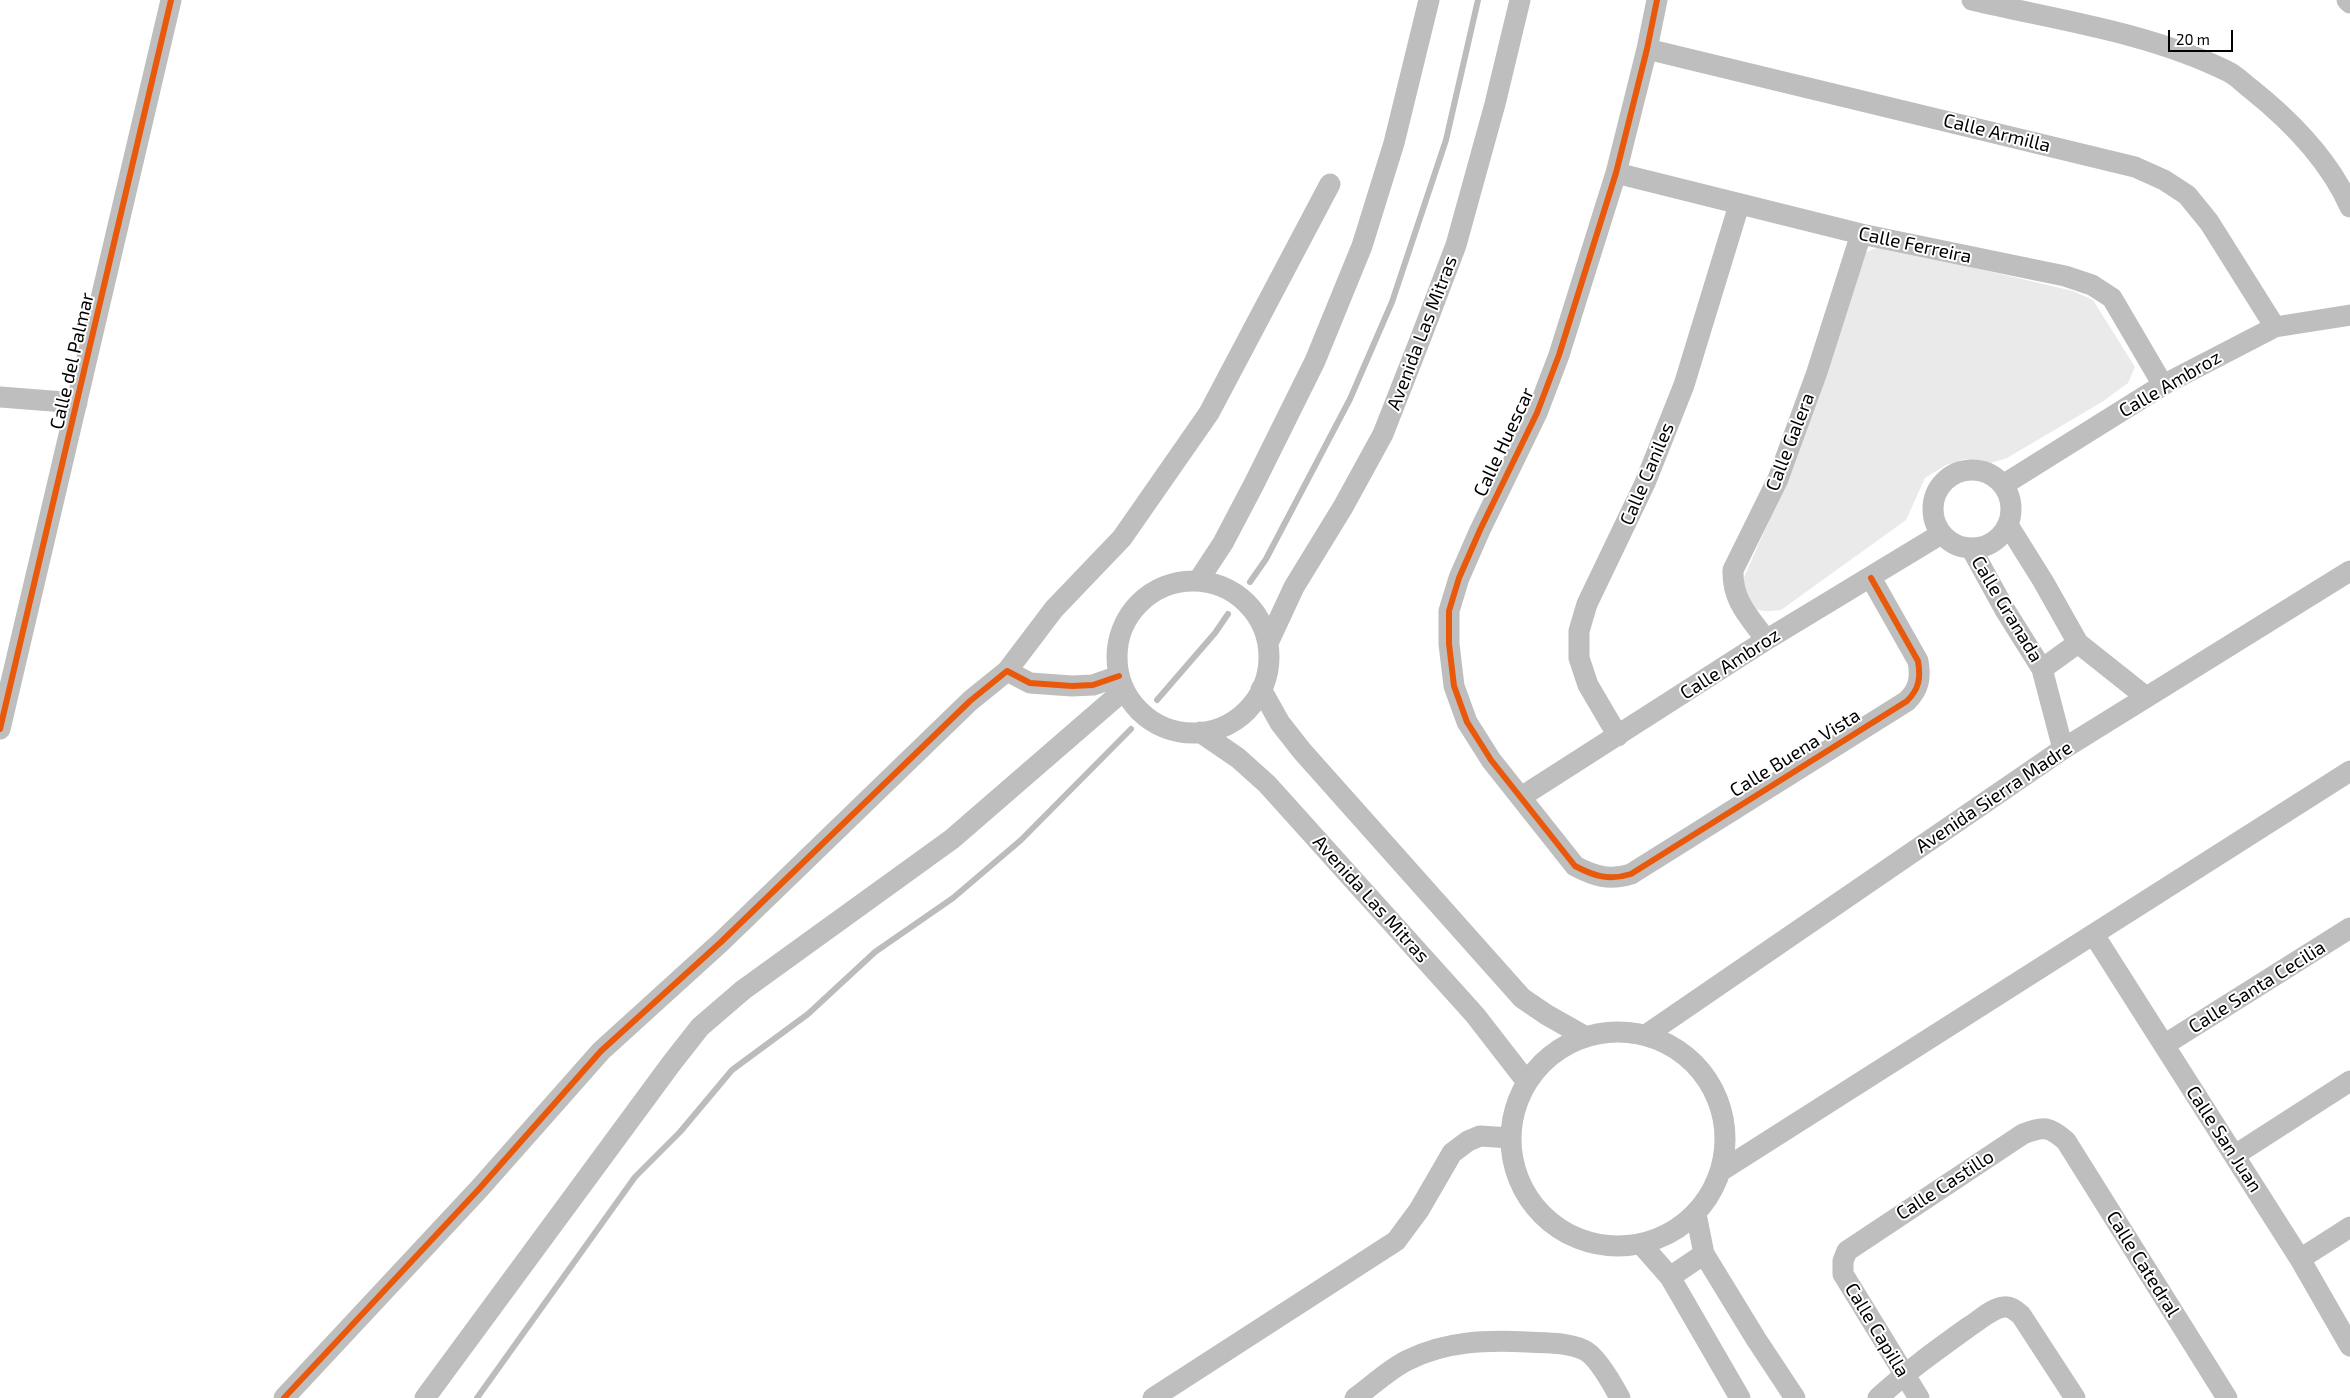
<!DOCTYPE html>
<html>
<head>
<meta charset="utf-8">
<style>
  body { margin:0 }
  #map { position:relative; width:2350px; height:1398px; overflow:hidden; background:#fff; font-family:"Exo 2",sans-serif }
  canvas { display:block }
  .scale { position:absolute; left:2168px; top:30px; width:65px; height:22px; box-sizing:border-box; border:2px solid #000; border-top:0; padding-left:6px; font-size:15px; line-height:18px; white-space:nowrap; color:#000; -webkit-text-stroke:4px #fff; paint-order:stroke }
</style>
</head>
<body>
<div id="map">
<canvas width="2350" height="1398"></canvas>
<div class="scale">20 m</div>
</div>
<script>
const c = document.querySelector('canvas').getContext('2d');
c.lineJoin = 'round';
function fill(path, color) { c.fillStyle = color; c.fill(path, 'evenodd'); }
function trace(path, color, width, dash) { c.strokeStyle = color; c.lineWidth = width; c.lineCap = dash ? 'butt' : 'round'; c.setLineDash(dash || []); c.stroke(path); }
function label(font, color, halo, rows, align = 'center') {
  c.font = font + ' "Exo 2",sans-serif'; c.lineWidth = 4; c.setLineDash([]); c.textBaseline = 'middle'; c.strokeStyle = halo; c.fillStyle = color; for (const [text, x, y, turn = 0] of rows) {
    c.save(); c.translate(x, y); c.rotate((+turn || 0) * Math.PI / 180); c.textAlign = isNaN(turn) ? turn : align; if (halo) c.strokeText(text, 0, 0); c.fillText(text, 0, 0); c.restore();
  }
}
fill(new Path2D(`
  M1881,246L2073,291L2093,300L2135,367L2128,383L2102,402L2007,458L1991,463L1965,459L1946,465L1925,478L1906,520L1781,610C1752,614 1752,608 1741,584L1791,471L1866,252Z`), '#eaeaea');
trace(new Path2D(`
  M1250,582L1266,559L1350,399L1392,302L1446,140L1478,0
  M1157,700L1215,633L1228,614
  M477,1398L635,1177L680,1132L732,1070L808,1014L875,952L953,898L1021,840L1131,729`), '#bcbcbc', 6);
trace(new Path2D(`
  M1657,0L1647,49L1616,173L1559,355L1537,413L1480,530L1459,578L1449,611V644L1454,686L1467,722L1491,760L1575,866C1594,876 1609,881 1631,874L1907,701C1919,689 1921,678 1918,661L1871,578
  M1972,0C2057,20 2148,32 2227,71C2236,75 2243,83 2251,89C2291,121 2329,159 2350,207
  M2347,0L2350,3
  M1647,49L2135,167L2164,180L2187,195L2209,222L2275,327
  M1616,173L1861,234L2065,276L2092,285L2112,298L2163,385
  M0,397L77,403
  M1933 509a39 39 0 1 1 78 0a39 39 0 1 1-78 0Z
  M2003,485L2163,385L2275,327L2350,315
  M2008,525L2043,581L2078,643L2146,697
  M1971,548L2005,610L2042,669L2063,749
  M1198,581L1223,543L1254,484L1315,361L1362,246L1394,143L1429,0
  M1117 657a76 76 0 1 1 152 0a76 76 0 1 1-152 0Z
  M1766,640C1749,616 1732,601 1733,570L1778,479L1817,372L1861,234
  M1268,643L1294,587L1343,507L1383,434L1423,332L1456,245L1495,104L1520,0
  M2042,669L2078,643
  M1007,671L1054,609L1122,538L1209,413L1330,184
  M1261,689L1280,723L1302,751L1522,998L1547,1015L1586,1037
  M0,729L171,0
  M1200,732L1238,758L1267,784L1475,1015L1527,1082
  M1618,736L1588,685L1579,658V631L1587,604L1645,483L1684,385L1739,205
  M1521,797L1766,640L1941,534
  M2094,935L2300,1259L2350,1346
  M1511 1139a107 107 0 1 1 214 0a107 107 0 1 1-214 0Z
  M1646,1035L2063,749L2350,571
  M2164,1045L2350,928
  M2235,1155L2350,1081
  M1721,1171L2350,771
  M1696,1214L1704,1254L1756,1339L1795,1398
  M1641,1244L1670,1277L1740,1398
  M2300,1259L2350,1227
  M1670,1277L1704,1254
  M284,1398L479,1189L601,1051L721,942L970,701L1007,671L1030,683L1072,686L1093,685L1119,676
  M425,1398L671,1064L700,1027L743,990L952,839L1124,690
  M1153,1398L1396,1241L1419,1210L1452,1153L1468,1141L1480,1136L1510,1138
  M1355,1398C1372,1386 1389,1369 1408,1360C1446,1341 1486,1340 1527,1342C1546,1343 1566,1342 1584,1350C1597,1356 1613,1385 1620,1398
  M1878,1398C1907,1371 1938,1349 1970,1326C1980,1320 1992,1308 2004,1307C2011,1306 2016,1311 2021,1315L2075,1398
  M1919,1398L1843,1274V1261L1847,1251L2023,1134C2043,1126 2049,1126 2066,1141L2227,1398`), '#bebebe', 21);
trace(new Path2D(`
  M1657,0L1647,49L1616,173L1559,355L1537,413L1480,530L1459,578L1449,611V644L1454,686L1467,722L1491,760L1575,866C1594,876 1609,881 1631,874L1907,701C1919,689 1921,678 1918,661L1871,578
  M0,729L171,0
  M284,1398L479,1189L601,1051L721,942L970,701L1007,671L1030,683L1072,686L1093,685L1119,676`), '#e8590c', 6);
label('19px', '#000', '#fff', [
  ["Calle Armilla",1997,133,14],
  ["Calle Ferreira",1915,245,12],
  ["Avenida Las Mitras",1422,333,-69],
  ["Calle del Palmar",72,361,-77],
  ["Calle Ambroz",2170,384,-30],
  ["Calle Huescar",1504,442,-65],
  ["Calle Galera",1790,442,-69],
  ["Calle Caniles",1647,474,-67],
  ["Calle Granada",2007,609,59],
  ["Calle Ambroz",1730,664,-33],
  ["Calle Buena Vista",1795,753,-32],
  ["Avenida Sierra Madre",1994,797,-34],
  ["Avenida Las Mitras",1371,899,48],
  ["Calle Santa Cecilia",2257,987,-32],
  ["Calle San Juan",2224,1139,57],
  ["Calle Castillo",1945,1185,-33],
  ["Calle Catedral",2143,1264,58],
  ["Calle Capilla",1877,1330,59]
]);
</script>
</body>
</html>
